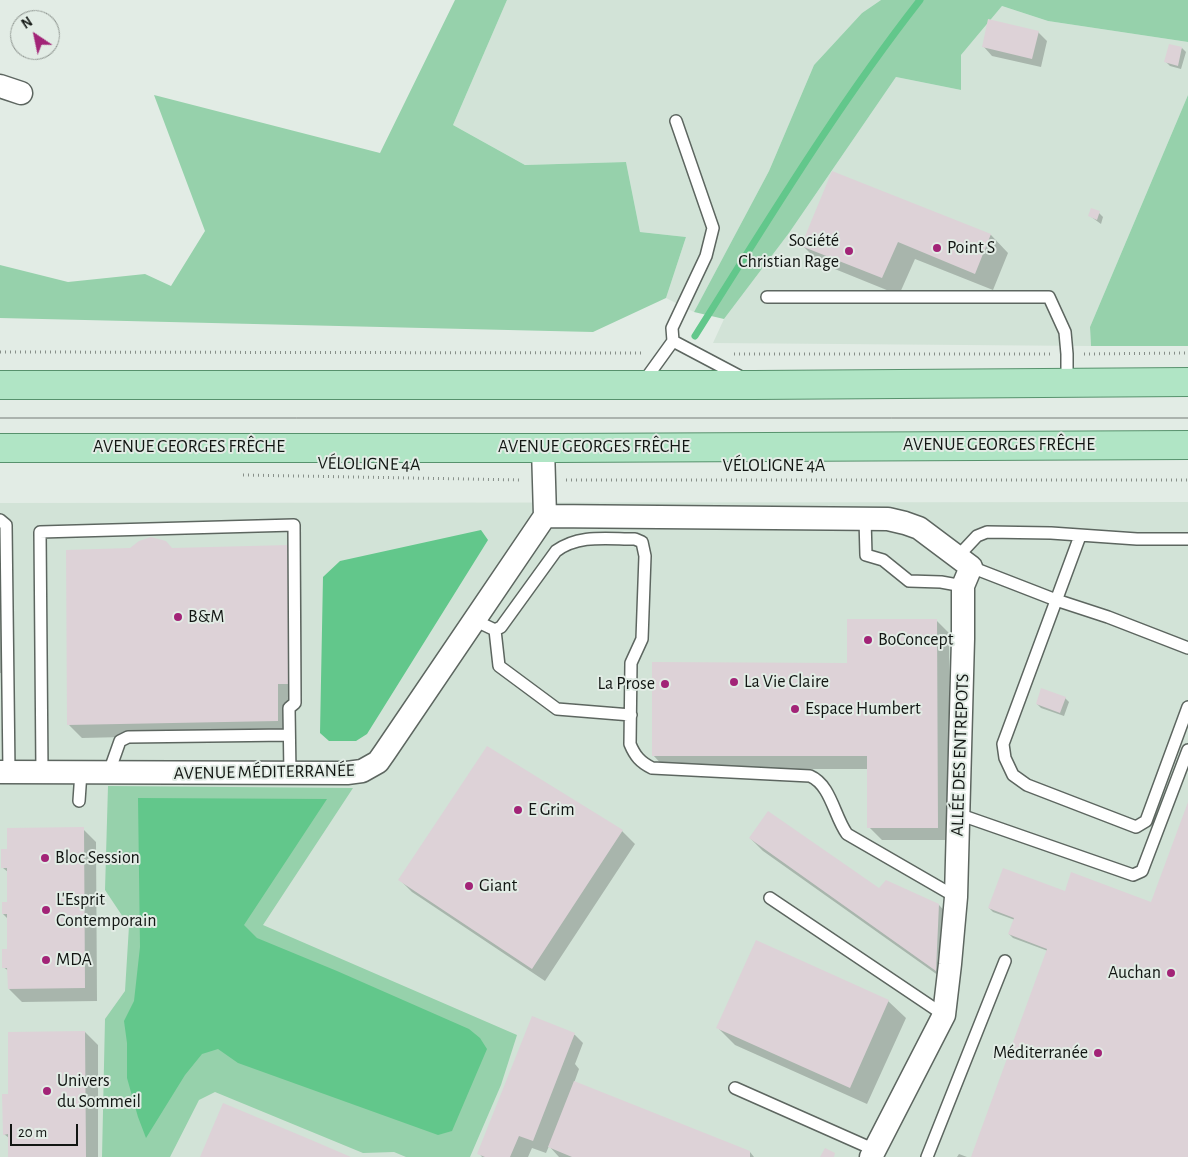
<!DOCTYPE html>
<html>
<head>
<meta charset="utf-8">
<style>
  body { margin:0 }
  #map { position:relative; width:1188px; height:1157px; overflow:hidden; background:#e2ece5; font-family:"Alegreya Sans",sans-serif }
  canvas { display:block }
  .north { position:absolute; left:10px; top:10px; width:50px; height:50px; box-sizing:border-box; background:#e2ece5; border:1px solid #8f9691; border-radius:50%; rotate:326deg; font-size:14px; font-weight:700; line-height:20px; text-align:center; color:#121613 }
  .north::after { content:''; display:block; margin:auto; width:18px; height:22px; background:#a22477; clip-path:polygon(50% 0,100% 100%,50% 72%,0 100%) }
  .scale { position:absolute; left:10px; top:1124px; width:68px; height:22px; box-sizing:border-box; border:2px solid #121613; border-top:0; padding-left:6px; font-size:15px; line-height:18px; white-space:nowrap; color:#121613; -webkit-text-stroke:4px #e2ece5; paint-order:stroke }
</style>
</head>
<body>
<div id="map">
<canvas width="1188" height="1157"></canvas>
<div class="north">N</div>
<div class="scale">20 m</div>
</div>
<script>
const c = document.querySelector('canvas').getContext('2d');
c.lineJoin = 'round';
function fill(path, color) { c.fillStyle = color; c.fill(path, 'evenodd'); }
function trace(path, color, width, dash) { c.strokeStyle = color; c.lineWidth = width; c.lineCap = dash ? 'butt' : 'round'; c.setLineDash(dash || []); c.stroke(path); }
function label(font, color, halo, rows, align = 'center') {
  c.font = font + ' "Alegreya Sans",sans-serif'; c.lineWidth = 4; c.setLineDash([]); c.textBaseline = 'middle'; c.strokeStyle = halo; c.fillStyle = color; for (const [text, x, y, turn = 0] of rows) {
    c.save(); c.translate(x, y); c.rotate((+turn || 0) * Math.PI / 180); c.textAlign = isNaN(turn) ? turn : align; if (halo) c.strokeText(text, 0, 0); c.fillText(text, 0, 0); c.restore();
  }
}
fill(new Path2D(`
  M507,0H881L862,13L814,65L769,171L694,312L666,298L686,237L640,232L626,162L525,165L453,125Z
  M1002,6L1048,21L1188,42V95L1090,327L1091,346L713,343L724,319L789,233L896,77L961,90V55Z
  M1188,502V1157H0V503Z`), '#d2e3d7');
fill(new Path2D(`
  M455,0H507L453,125L525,165L626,162L640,232L686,237L666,298L593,332L0,318V265L68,282L145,274L171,286L205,231L154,95L380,153Z
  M881,0H1188V42L1048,21L1002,6L961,55V90L896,77L789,233L724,319L694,312L769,171L814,65L862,13Z
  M1188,95V346H1091L1090,327Z
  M108,786L353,788L263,925L517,1035L501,1085L470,1157H406L394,1152L363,1153L215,1092L199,1100L170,1157H102L105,1019L125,991L129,926L105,890Z`), '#96d1ab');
fill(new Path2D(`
  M481,530L488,540L367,734L356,741H329L320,733L323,577L340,561Z
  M138,798L327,799L244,925L257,938L337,971L469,1029L480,1038L487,1049L452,1131L438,1135L238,1063L218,1049L202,1054L185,1075L146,1138L138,1117L127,1078V1043L124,1021L134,1001L140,947Z`), '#62c78b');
fill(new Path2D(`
  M1038,32L1047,41L1041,67L992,56L984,47Z
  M1182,48L1186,52L1181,69L1170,66L1166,62Z
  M832,173L991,235L1008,253L993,290L915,259L899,295L820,263L803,246Z
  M1099,213L1103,217L1101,224L1090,216Z
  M288,546L301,560L302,696L291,697L290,733L82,738L69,725L172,549Z
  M0,549L11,560V673H0Z
  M936,620L949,633L951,840H882L869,827L868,769H666L653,755L849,664Z
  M1065,698L1069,702L1064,716L1041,708L1037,704Z
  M1188,805V1157H972L1048,951L1013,938L1009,934L1015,920L993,912L989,908L1065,892L1152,903Z
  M83,829L96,842L97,1001L22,1002L9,989V971L3,967L9,952L7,918L3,914L8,905V872L3,868Z
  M622,831L635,844L545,981L412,892L399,879Z
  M750,838L879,890L939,905L952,919L949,983L763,851Z
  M888,1001L906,1018L867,1104L735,1045L718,1028Z
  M533,1017L575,1035L583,1043L575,1064L579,1069L574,1083L750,1152L754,1157H559L549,1146L546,1153L532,1148L528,1157H482L479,1153Z
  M85,1032L98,1045V1157H9V1138L4,1134Z
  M959,1154L967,1157H957Z`), '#0003');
trace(new Path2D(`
  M695,336C767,222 837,106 920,0`), '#62c78b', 7);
fill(new Path2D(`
  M988,19L1039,31L1032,59L982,47Z
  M1169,44L1182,47L1178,66L1164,62Z
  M832,171L991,234L975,274L898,242L882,278L801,246Z
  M1091,208L1100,211L1097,220L1088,216Z
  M151,537L166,541L172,548L289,545V684H278V721L67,725L66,550L130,548L139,541Z
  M847,619H937L938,828H867V756H652V662L847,663Z
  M1041,688L1066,697L1060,713L1036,704Z
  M487,746L623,830L532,969L398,880Z
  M1188,802V1157H971L1047,949L1008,934L1014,918L988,908L1003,868L1065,891L1071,872L1151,902Z
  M768,811L879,888L886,880L939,904L936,971L749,838Z
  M84,827L85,988L8,989L7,968H2V949H7V914H2V902H7V868H1V849H7V828Z
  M756,940L889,1000L850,1088L716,1028Z
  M532,1016L575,1033L533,1141L519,1136L510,1157H485L477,1154Z
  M85,1031L86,1157H8V1134L3,1135L2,1094H8V1032Z
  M574,1081L750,1151V1157H572L548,1147Z
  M223,1103L309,1139L351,1157H200Z
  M825,1148L835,1153L834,1157H820Z`), '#ddd2d7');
const service = new Path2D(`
  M767,297H1049L1065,332L1067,354V383
  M673,341L672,328L706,256L713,228L676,121
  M642,384L673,341L743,378
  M865,519L866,555L883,560L909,581L941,582L963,586
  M0,520L6,525L9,772
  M1080,536L1003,744L1005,758L1013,775L1027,785L1136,827L1146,821L1188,707
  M959,559L962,552L977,536L987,532L1051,533L1137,539H1188
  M971,567L1056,600L1108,617L1188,648
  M474,620L495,630L501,627L556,551C579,534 607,539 635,539L642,542L645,556L642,639L631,663L630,744C635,756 640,762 652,768L810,776C831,785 834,816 847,834L956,897
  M495,630L499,666L557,709L631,715
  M42,772L40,532L294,525L295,703L289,708L290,774
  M109,772L120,741L128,737L289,735
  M79,801L81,772
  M958,814L1133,875L1142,871L1188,750
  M770,898L944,1015
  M735,1088L875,1150
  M927,1157L1005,961`);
const minor = new Path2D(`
  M0,86L21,93
  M543,448L545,516
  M545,516L888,519L905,523L919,528L971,567L963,586V639L956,897L950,964L944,1015L871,1157
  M0,772L347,773L362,771L378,762L385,752L545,516`);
const primary = new Path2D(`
  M0,385H755L1188,382
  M0,448H557L1188,445`);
trace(service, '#5d6660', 14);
trace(minor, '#5d6660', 25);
trace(primary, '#57926d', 30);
trace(new Path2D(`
  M0,352L642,353
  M734,354H1050
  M1084,354L1188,353
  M243,475L522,480
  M566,480H1188`), '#878f89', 3, [1, 4]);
trace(service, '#fff', 11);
trace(minor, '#fff', 22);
trace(primary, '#b0e5c5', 28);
trace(new Path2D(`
  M0,418H1188`), '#747b76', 1);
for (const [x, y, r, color] of [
  [937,248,5,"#a22477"],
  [849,251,5,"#a22477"],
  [178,617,5,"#a22477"],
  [868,640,5,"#a22477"],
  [734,682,5,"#a22477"],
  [665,684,5,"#a22477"],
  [795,709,5,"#a22477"],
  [518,810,5,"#a22477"],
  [45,858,5,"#a22477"],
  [469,886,5,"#a22477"],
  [46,910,5,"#a22477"],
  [46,960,5,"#a22477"],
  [1171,973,5,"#a22477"],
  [1098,1053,5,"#a22477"],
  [47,1091,5,"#a22477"]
]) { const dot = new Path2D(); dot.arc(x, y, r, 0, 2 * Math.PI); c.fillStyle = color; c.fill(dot); trace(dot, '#e2ece5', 2); }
label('18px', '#121613', '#e2ece5', [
  ["Société",839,241,"right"],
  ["Christian Rage",839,262,"right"],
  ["Point S",947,248],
  ["B&M",188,617],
  ["BoConcept",878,640],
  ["La Vie Claire",744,682],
  ["La Prose",655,684,"right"],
  ["Espace Humbert",805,709],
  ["E Grim",528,810],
  ["Bloc Session",55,858],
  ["Giant",479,886],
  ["L'Esprit",56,900],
  ["Contemporain",56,921],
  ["MDA",56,960],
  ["Auchan",1161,973,"right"],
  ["Méditerranée",1088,1053,"right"],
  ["Univers",57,1081],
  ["du Sommeil",57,1102]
], 'left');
label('18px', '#121613', '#e2ece5', [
  ["AVENUE GEORGES FRÊCHE",999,445],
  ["AVENUE GEORGES FRÊCHE",189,447],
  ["AVENUE GEORGES FRÊCHE",594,447],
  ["VÉLOLIGNE 4A",369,464,1],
  ["VÉLOLIGNE 4A",774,466],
  ["ALLÉE DES ENTREPOTS",960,755,-88],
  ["AVENUE MÉDITERRANÉE",264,772,-1]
]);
</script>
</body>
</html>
